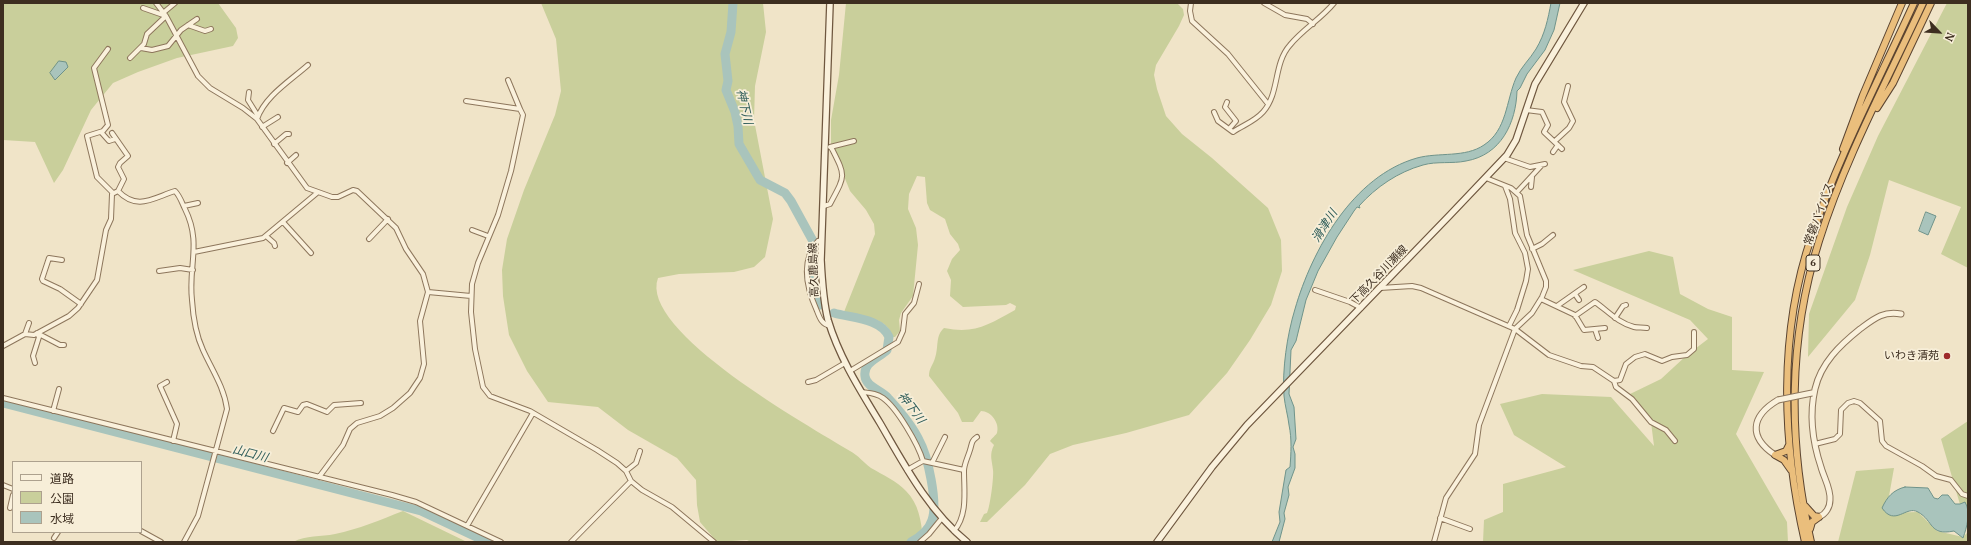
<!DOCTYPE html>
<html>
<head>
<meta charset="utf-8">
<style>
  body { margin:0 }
  #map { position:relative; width:1971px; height:545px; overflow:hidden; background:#f0e4c8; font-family:"PT Serif","Noto Sans JP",serif }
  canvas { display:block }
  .frame { position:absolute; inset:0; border:4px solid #3d2e20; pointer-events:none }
  .legend { position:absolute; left:12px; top:461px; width:130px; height:72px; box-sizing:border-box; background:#f7eed8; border:1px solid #ada18e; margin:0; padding:5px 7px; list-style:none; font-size:12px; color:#3d2e20 }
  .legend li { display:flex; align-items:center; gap:8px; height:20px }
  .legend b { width:20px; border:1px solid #ada18e }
  .north { position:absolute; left:1919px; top:12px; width:40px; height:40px; -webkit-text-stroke:3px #f7eed8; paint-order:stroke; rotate:115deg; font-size:11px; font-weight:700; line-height:16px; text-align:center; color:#3d2e20 }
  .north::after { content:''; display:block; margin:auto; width:14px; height:18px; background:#3d2e20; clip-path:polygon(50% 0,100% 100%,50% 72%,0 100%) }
</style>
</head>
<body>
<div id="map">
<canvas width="1971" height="545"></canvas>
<div class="frame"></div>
<ul class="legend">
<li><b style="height:5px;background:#faf1dc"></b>道路</li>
<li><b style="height:11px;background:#c9cf9b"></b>公園</li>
<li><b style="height:11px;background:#a9c4bc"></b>水域</li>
</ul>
<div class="north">N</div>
</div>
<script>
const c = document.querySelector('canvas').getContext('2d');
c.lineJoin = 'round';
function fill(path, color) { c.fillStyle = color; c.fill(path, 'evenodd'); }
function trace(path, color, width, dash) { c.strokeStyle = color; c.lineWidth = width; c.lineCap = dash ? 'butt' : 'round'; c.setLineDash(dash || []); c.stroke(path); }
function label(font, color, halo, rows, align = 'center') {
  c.font = font + ' "PT Serif","Noto Sans JP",serif'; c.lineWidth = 3.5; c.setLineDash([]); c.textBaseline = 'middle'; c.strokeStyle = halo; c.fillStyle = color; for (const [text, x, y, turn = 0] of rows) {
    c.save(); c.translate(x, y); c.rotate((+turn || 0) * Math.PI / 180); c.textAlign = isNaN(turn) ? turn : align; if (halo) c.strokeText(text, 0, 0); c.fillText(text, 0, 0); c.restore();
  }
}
fill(new Path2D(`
  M3,3H218L236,28L238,38L233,46L177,58L138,72L113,83L91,110L63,170L54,183L35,142L3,140Z
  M541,3H763L766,32L755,86L754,120L773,219L765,257L754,267L734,272L679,274L658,278C638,331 811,427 850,451C858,455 864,463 871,468C883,475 897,481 906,491C919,504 921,521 923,538L922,542H751L747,540L717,542L700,522L697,505L696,480L677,458L628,430L598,407L548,402L527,371L509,335L503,296L502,270L507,239L524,190L555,115L561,91L556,39Z
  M846,3H1177L1183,9L1184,15L1179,26L1156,65L1154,75L1157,89L1166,116L1182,134L1212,158L1268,208L1281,240L1282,271L1271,305L1250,340L1227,373L1189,415L1126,433L1073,445L1050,454L1025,485L987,522H980L984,514L987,513C990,507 994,477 993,470C992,460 989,455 994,445L990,441C992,438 996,435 997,433C1000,423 991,411 981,411L973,422H962L958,413L929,376C929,368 933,365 935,358C939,347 935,336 944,328C975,334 988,325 1015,310L1016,306L1010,303L1006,305L963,307L950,296L951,280L947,271L952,259L960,250L958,244L950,234L945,219L930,210L927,203L925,177L917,176L909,194L908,209L916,228L918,245L913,296L901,313L899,320L900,331L895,337H893C884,313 862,320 844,312L875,234L874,224L866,210L850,191L831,144V120L839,75Z
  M1947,3H1968V268L1941,254L1961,207L1889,180L1870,255L1855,300L1808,357L1809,314L1847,207L1878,136Z
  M1649,251L1673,257L1680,294L1708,309L1732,317V370L1764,372L1736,434L1787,522L1788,542H1483L1484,520L1503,512V484L1566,467L1514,435L1500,404L1542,394L1611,397L1654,446L1651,422L1628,395L1661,379L1687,355L1708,339L1690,320L1573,270Z
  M1968,421V542H1838L1856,471L1894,468L1886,513L1918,512L1937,531L1963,537L1968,532L1941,439Z
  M403,511L467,542H293C306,535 321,537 335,534C359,529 380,520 403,511Z`), '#c9cf9b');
const water = new Path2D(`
  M1551,3H1560L1554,30L1545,50L1527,74L1520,88L1517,91C1516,123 1501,155 1466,161C1452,164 1437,161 1423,165C1398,172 1376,187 1359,206L1360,208L1357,207L1354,211L1337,237L1318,271L1306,300L1296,341L1291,350L1289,394L1294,407L1296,439L1293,447L1295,454V468L1288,487L1289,495L1284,513L1285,519L1279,542H1272L1280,522L1279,512L1286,470L1290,467C1291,454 1292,439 1289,425C1288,416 1285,406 1284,396C1282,370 1287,335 1295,309C1312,250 1353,176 1417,158C1439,152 1465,158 1484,145C1507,130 1506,101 1516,78C1521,67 1530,59 1536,49C1545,34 1548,19 1551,3Z
  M59,61L66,62L68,67L55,80L50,73Z
  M1926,212L1936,216L1928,235L1919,231Z
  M1905,487L1928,488L1934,498L1938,499L1942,495H1948L1955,504H1960L1965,502C1971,512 1967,527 1963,538L1954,531C1929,536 1934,521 1918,512C1906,505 1895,527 1882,508C1887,497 1893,490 1905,487Z`);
fill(water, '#a9c4bc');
trace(water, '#6f938a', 1);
trace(new Path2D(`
  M733,3L731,32L725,54L728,81L726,90L735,112L738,126L739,144L760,180L785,193L791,201L814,243L809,277L813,292L820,305
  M834,313C850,318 881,318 889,337L887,350C879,358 863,362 865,376C866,387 881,390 888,398C899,410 912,425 919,440C928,456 938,503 932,520C929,530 920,537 911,542
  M3,403L421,511L487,542`), '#a9c4bc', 9);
const minor = new Path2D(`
  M156,3L166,16L198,76L210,88L243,108L257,119L307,188L332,197H338L353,190L357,191L396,228L406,249L423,274L428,292L471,296
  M1191,3L1190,11L1192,21L1228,54L1268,104
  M1264,3L1285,15L1307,19L1313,24
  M163,13L175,3
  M188,25L205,31L211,29
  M141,48L152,50L168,46L181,30L197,19
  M108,49L94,68L108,125L103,131L87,136L97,177L113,193
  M130,58L144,44L147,34L166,16L143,8
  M508,80L520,109
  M249,92L248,100L258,116
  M466,101L520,109L523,115L511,171L498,215L478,263L472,284L471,312L475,349L483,387L490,396L530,411L597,450L617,463L626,471L631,481L642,490L672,507L714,542
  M1227,102L1225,107L1236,121L1229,129
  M1526,110L1542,112L1548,125L1544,132L1562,149
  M1214,112L1218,121L1233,132C1243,125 1254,122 1263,112C1280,93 1273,64 1290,45C1303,29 1321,19 1334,3
  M257,119C265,96 290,81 308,65
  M262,127L278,117
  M101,132L109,141L115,139
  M112,133L128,156L120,163L118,167L124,179L118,191C137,211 153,198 175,191C180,196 182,203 185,209C202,243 188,266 192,300C193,316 196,335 203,350C212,370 224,387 227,409L198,516L184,542
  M1555,141L1569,128L1573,121L1564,102L1568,86
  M274,144L286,134H289
  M830,147L854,141
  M1553,152L1558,145
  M1504,158L1530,167L1545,164
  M287,163L296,155
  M1505,186L1510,199L1515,233L1525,253L1528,269L1526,281L1517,310L1509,326
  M1531,187L1532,177
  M1517,192L1541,166
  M184,206L198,203
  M824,206L830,204C846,174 846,177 831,147
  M283,222L311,253
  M472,230L488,236
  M266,236L274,243L275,246
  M369,239L388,219
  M822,240L818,241C800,261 807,289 817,311C820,319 822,324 830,326
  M1532,249L1542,244L1553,235
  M194,252L263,238L317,193
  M62,260L49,258L42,279L43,281L60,289L81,304
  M159,271L180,268L193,270
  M1380,288L1412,286L1421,288L1515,329L1549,355L1581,366L1593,367L1614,381L1620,380L1626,364L1635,357L1645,354L1662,361L1672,357L1687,355L1694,349V332
  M1315,290L1350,302L1361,308
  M1575,294L1579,300
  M1541,299L1575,315L1584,330L1605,328
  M1557,306L1584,287
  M1575,316L1595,302C1608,311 1618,323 1634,327C1638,328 1643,327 1647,328
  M1615,318L1623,306L1626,305
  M1595,329L1598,338
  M25,334L29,323
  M3,346L25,334L34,335L69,316L78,308L97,280L106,230L111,219L112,194L118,191
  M35,363L33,356L39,337L37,333L60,345H64
  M850,371L898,342L903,331L905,314L914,303L919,284
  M1614,381L1616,387L1632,399L1651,422L1666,430L1675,441
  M167,382L160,386L177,424L173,441
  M808,382L816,380L845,363
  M862,392C870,393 876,393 883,398C897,408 918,444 923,461
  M3,398L392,495L416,502L501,542
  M53,411L59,389
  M273,431L284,408L298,412L303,405L307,404L327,412L334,405L361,403
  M1815,444L1835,439L1840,434L1841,410L1848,403L1854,401L1860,403L1880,421L1882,441L1886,446L1922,466L1936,476L1951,480L1962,494L1968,496
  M932,463L945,437
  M907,470L923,461L964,470
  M626,471L636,463L640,451
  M319,477L343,445L350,429L357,423L380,416L393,408L410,393L420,378L424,364L420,321L428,292
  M3,485L13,489
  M10,508L13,495
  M1440,518L1470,529
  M467,526L533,413
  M141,531L161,542
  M954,531C968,515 964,491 964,471C964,464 968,457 970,450C972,444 971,441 977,437
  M54,538L58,532
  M571,542L631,481
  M920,542L929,534L942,518
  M1434,542L1446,498L1475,454L1479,425L1515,329L1532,313L1542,297L1546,287V281L1527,235L1520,196L1511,188L1486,178`);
const tertiary = new Path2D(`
  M1775,455C1748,437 1751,416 1778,400
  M1819,517C1826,514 1830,507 1830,500C1831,489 1824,478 1821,467C1813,443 1809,415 1815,389C1821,363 1840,345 1860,329C1875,318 1883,311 1901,314`);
const secondary = new Path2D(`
  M830,3L821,260C822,280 823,300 828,320C839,357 860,390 880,423C905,466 928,510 967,542
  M1157,542L1212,467L1247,425L1450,215L1507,155L1516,140L1535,84L1584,3`);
const trunk = new Path2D(`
  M1877,108L1893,83L1931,3
  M1843,149L1863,95L1902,3
  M1775,455L1784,460L1791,470
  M1775,455L1786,451L1789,445
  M1805,506L1814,516L1819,517
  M1810,529L1812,522L1819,517
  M1805,542C1782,442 1778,333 1812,235C1839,155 1879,80 1914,3
  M1811,542C1788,443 1788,339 1819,241C1845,158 1887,81 1923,3`);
trace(minor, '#8d765c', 6);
trace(tertiary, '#8d765c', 7);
trace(secondary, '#6f573f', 8);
trace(trunk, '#5b4430', 8);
trace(minor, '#faf1dc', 4);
trace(tertiary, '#faf1dc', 5);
trace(secondary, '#faf1dc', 5.5);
trace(trunk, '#eabe7c', 6);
const tertiaryBridge = new Path2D(`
  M1778,400L1812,393`);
trace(tertiaryBridge, '#8d765c', 7, []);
trace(tertiaryBridge, '#faf1dc', 5);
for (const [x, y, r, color] of [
  [1947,356,4,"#9e2a2b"]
]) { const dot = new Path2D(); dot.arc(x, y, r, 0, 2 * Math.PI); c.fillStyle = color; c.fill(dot); trace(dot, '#f7eed8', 1.5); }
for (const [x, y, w] of [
  [1813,263,14]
]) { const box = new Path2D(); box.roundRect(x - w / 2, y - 8, w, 16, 3); c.fillStyle = '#f7eed8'; c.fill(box); trace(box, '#3d2e20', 1); }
label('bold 10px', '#3d2e20', null, [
  ["6",1813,263]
]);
label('11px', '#3d2e20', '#f7eed8', [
  ["常磐バイパス",1819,214,-70],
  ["高久鹿島線",814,270,-92],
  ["下高久谷川瀬線",1379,275,-46]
]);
label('11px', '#3d2e20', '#f7eed8', [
  ["いわき清苑",1939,356]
], 'right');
label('italic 12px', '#2f5d5a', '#f7eed8', [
  ["神下川",744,107,77],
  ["滑津川",1325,226,-57],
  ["神下川",911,408,53],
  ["山口川",250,454,15]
]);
</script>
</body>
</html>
